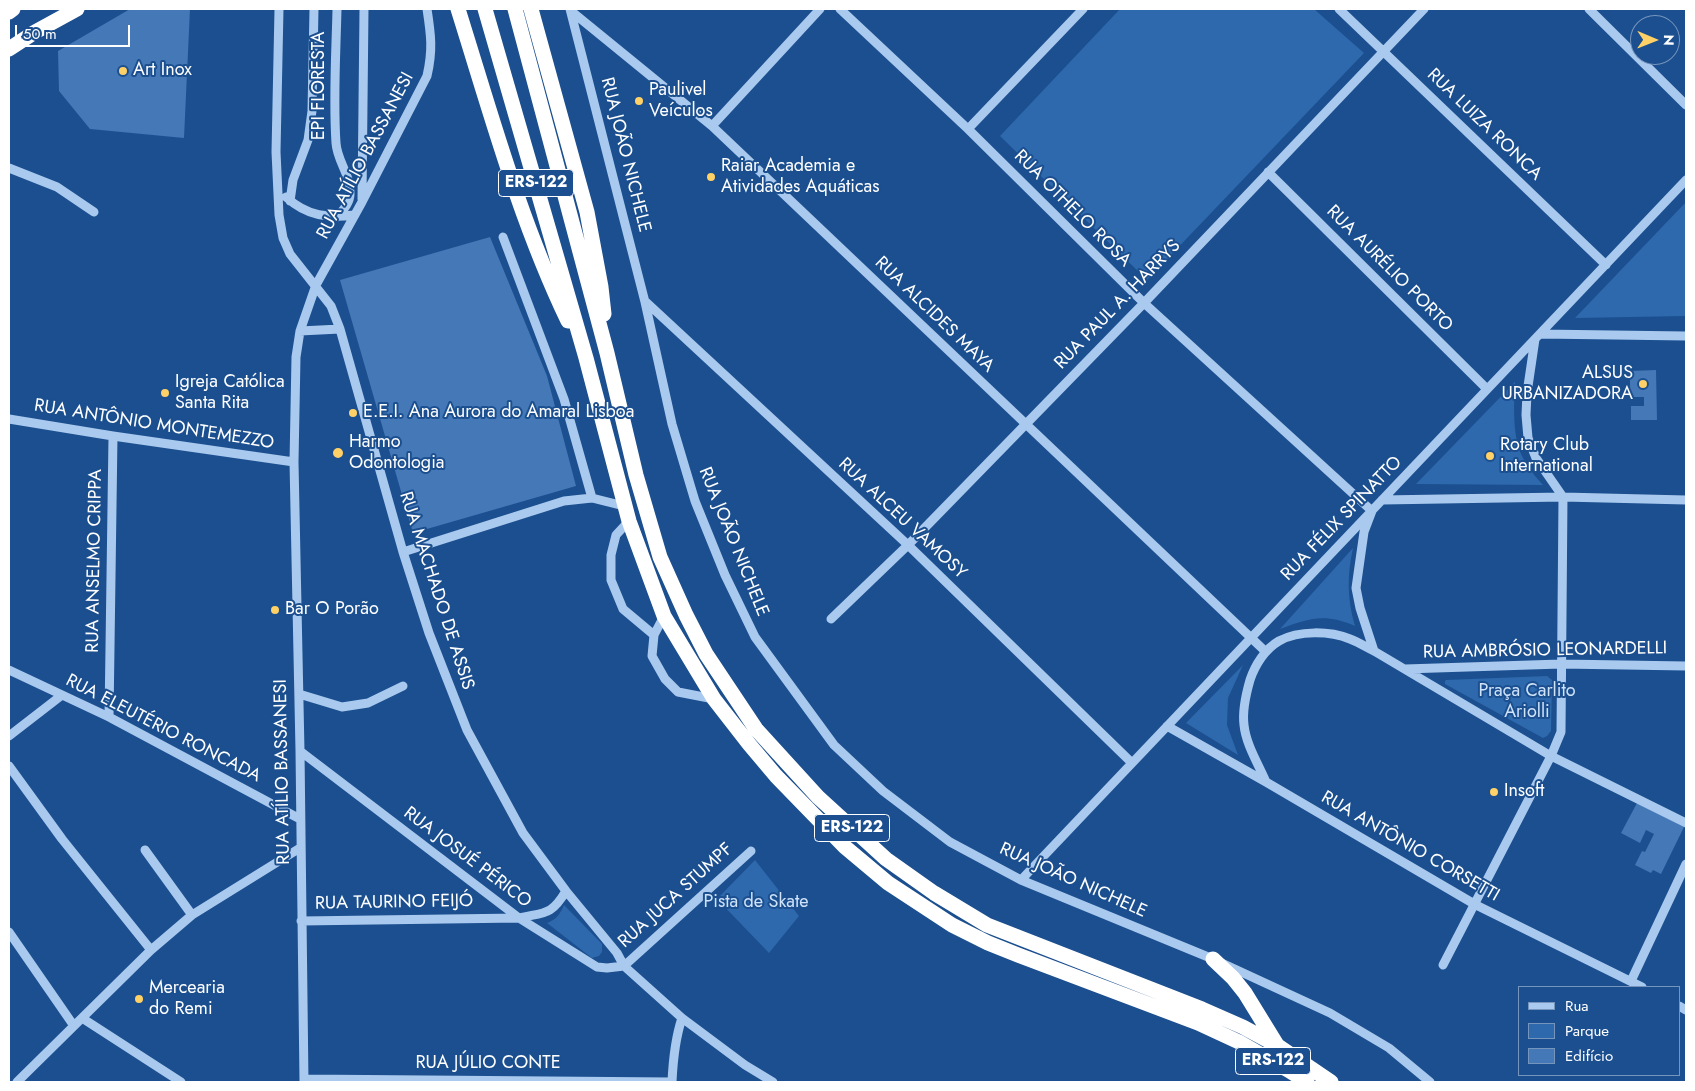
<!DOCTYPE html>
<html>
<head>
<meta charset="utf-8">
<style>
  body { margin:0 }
  #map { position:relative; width:1695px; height:1091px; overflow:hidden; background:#1b4f8f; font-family:Jost,sans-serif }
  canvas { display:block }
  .frame { position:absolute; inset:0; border:10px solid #fff; pointer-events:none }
  .legend { position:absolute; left:1518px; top:986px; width:162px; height:90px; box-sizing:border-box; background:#1b4f8f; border:1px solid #7695bc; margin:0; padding:6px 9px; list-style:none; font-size:15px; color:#fff }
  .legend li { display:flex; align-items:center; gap:10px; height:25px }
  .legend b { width:25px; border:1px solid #7695bc }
  .north { position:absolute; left:1630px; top:15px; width:50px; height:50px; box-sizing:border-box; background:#1b4f8f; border:1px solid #7695bc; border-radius:50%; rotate:91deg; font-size:14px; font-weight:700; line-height:20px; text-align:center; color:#fff }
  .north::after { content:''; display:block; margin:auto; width:18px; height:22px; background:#ffd166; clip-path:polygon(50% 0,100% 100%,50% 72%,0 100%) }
  .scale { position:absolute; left:15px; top:25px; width:115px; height:22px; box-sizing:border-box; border:2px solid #fff; border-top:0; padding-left:6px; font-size:15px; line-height:18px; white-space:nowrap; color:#fff; -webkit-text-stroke:4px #1b4f8f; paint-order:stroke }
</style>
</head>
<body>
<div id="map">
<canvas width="1695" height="1091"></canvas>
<div class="frame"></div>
<ul class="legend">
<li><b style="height:6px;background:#a9c9ee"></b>Rua</li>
<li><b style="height:14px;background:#2e69ad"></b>Parque</li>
<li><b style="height:14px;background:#4478b7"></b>Edifício</li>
</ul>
<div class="north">N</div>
<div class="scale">50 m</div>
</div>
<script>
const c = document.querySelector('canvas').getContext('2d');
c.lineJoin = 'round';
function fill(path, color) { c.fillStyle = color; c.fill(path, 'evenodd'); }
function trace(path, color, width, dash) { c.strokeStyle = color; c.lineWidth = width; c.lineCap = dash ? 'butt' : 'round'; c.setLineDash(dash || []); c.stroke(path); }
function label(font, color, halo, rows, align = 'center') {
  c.font = font + ' Jost,sans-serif'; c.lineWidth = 4; c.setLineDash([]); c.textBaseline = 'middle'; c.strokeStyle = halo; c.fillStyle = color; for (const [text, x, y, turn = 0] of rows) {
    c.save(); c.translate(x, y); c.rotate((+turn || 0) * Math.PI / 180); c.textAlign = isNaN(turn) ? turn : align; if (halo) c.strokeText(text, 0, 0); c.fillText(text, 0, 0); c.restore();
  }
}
fill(new Path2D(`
  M1120,9H1314L1364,53L1147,280L1000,136Z
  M1686,202V316L1575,318Z
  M1515,382C1514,404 1512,436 1522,456C1527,467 1535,476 1543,485L1416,484Z
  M1353,548C1347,575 1347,599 1355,626C1325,613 1310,618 1280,629Z
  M1243,665L1228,698L1227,725L1238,755L1186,723Z
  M1547,676L1552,680L1551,731L1547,736L1543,738L1445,684V681L1446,680Z
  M755,860L799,916L769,953L717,899Z
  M564,905L602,944V952L599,956L592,958L547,923C557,919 560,914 564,905Z`), '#2e69ad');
fill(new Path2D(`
  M130,9H190L184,138L90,129L59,91L58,51Z
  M490,237L547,376L576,486L413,533L340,280Z
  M1656,370L1657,420H1631V406H1644V397H1630V371Z
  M1637,803L1684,827L1661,874L1653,870L1651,873L1635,865L1642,851L1645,852L1654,834L1646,830L1640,843L1621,833Z`), '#4478b7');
trace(new Path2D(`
  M279,9L276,152L279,215L283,238L290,254L331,306L340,329L403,552L429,633L467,730L523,833L566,891L617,953L624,966L682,1018L745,1065L773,1082
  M337,9C336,53 333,99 336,143C337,161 351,175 350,194C350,203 343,210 337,217
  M570,9L645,302L672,424L695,501L725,575L755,637L834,745L883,791L950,842L1021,880L1213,959L1330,1013L1389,1048L1430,1082
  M840,9L968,129L1144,303L1372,511L1364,532L1356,588L1360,608L1374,651
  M1339,9L1606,265
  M1589,9L1686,105
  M571,11L712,126L1266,652
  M712,126L820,9
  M968,129L1083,9
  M9,168L57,187L94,212
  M1268,172L1487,389
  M286,197C308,217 328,218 355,215
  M362,199L364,9
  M290,201L293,180L308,140L312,111L314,9
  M503,237L564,399L592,498
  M646,302L908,545L1132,763
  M300,331L340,329
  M1540,334L1686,336
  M9,419L113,436L294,462
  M1382,500L1563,497L1686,500
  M629,521L616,535L611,555V580L623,609L654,635
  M403,552L564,501L592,498L624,506
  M664,616L654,635L652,656L665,679L678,692L714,699
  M831,619L908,545L1144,303L1424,9
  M1405,669L1561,664L1686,666
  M9,670L109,717L300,819
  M299,694L342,707L368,703L403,686
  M109,717L113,436
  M1167,726L1266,782L1476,905L1642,987
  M9,736L62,695
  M300,751L519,918L597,967L607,968L624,966
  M9,766L62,839L151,950
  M1266,782C1259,765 1246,745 1244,725C1242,710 1246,694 1250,680C1255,665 1265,649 1279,641C1299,630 1330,631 1350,639C1358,642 1366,647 1374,651L1551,756L1686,823
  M145,850L192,915
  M1021,880L1686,180
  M301,921L519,918C545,912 551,916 566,891
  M9,932L74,1026
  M1443,965L1551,756L1561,732L1563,497L1536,458L1528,438L1526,415L1527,393L1535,339
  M624,966L751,851
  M1631,981L1686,864
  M1679,1006L1686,1010
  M82,1018L181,1082
  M304,1079L672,1082
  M17,1082L151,950L192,915L300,848
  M304,1082L300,751L294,462L296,357L300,331L316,285L362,202L427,76C433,50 431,35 427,9
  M672,1082C673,1060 675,1039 682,1018`), '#a9c9ee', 9);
trace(new Path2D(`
  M458,9C491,114 520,221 568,321
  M485,9L586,358L629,521L664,616L714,699L749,744L776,776L845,847L888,883L952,925L988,943L1018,955L1198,1023L1239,1042L1288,1070L1307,1082
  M515,9L607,353L636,475L660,557L686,615L706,654L756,729L818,797L886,859L934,893L987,925L1202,1009L1243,1027L1278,1046L1331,1082
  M531,9L587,212L601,287L604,314
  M9,12L13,9
  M9,49L35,32L77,9
  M1213,959L1233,978L1245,993L1277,1045`), '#fff', 15);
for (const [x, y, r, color] of [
  [123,71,5,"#ffd166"],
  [639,101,5,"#ffd166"],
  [711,177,5,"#ffd166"],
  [1643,384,5,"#ffd166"],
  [165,393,5,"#ffd166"],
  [353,413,5,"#ffd166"],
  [338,453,6,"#ffd166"],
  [1490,456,5,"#ffd166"],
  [275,610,5,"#ffd166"],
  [1494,792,5,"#ffd166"],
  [139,999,5,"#ffd166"]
]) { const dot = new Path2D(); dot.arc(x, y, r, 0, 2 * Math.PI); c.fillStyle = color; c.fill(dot); trace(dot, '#1b4f8f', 2); }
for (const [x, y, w] of [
  [536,183,75],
  [852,828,75],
  [1273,1061,75]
]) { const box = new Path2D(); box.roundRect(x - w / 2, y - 13.5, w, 27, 4); c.fillStyle = '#1b4f8f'; c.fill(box); trace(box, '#fff', 1); }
label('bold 16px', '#fff', null, [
  ["ERS-122",536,183],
  ["ERS-122",852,828],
  ["ERS-122",1273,1061]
]);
label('18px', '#fff', '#1b4f8f', [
  ["Art Inox",133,71],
  ["Paulivel",649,91],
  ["Veículos",649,112],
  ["Raiar Academia e",721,167],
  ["Atividades Aquáticas",721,188],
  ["ALSUS",1633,374,"right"],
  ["URBANIZADORA",1633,395,"right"],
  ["Igreja Católica",175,383],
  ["Santa Rita",175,404],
  ["E.E.I. Ana Aurora do Amaral Lisboa",363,413],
  ["Harmo",349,443],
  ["Odontologia",349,464],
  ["Rotary Club",1500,446],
  ["International",1500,467],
  ["Bar O Porão",285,610],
  ["Insoft",1504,792],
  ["Mercearia",149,989],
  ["do Remi",149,1010]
], 'left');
label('18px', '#fff', '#1b4f8f', [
  ["EPI FLORESTA",320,86,-90],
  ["RUA LUIZA RONCA",1484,125,44],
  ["RUA JOÃO NICHELE",625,155,76],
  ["RUA ATÍLIO BASSANESI",366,156,-62],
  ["RUA OTHELO ROSA",1072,209,45],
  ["RUA AURÉLIO PORTO",1389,269,45],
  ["RUA PAUL A. HARRYS",1118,305,-46],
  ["RUA ALCIDES MAYA",934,315,44],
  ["RUA ANTÔNIO MONTEMEZZO",154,425,9],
  ["RUA ALCEU VAMOSY",902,519,43],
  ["RUA FÉLIX SPINATTO",1342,519,-46],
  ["RUA JOÃO NICHELE",733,542,68],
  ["RUA ANSELMO CRIPPA",95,561,-89],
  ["RUA MACHADO DE ASSIS",436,591,72],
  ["RUA AMBRÓSIO LEONARDELLI",1545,651,-1],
  ["RUA ELEUTÉRIO RONCADA",163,729,27],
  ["RUA ATÍLIO BASSANESI",283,772,-91],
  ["RUA ANTÔNIO CORSETTI",1410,847,30],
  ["RUA JOSUÉ PÉRICO",467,858,37],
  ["RUA JOÃO NICHELE",1073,881,24],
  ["RUA JUCA STUMPF",676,896,-42],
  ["RUA TAURINO FEIJÓ",394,903,-1],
  ["RUA JÚLIO CONTE",488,1064]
]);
label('18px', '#cfe3fa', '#1b4f8f', [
  ["Praça Carlito",1527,692],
  ["Ariolli",1527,713],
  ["Pista de Skate",756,903]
]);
</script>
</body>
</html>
